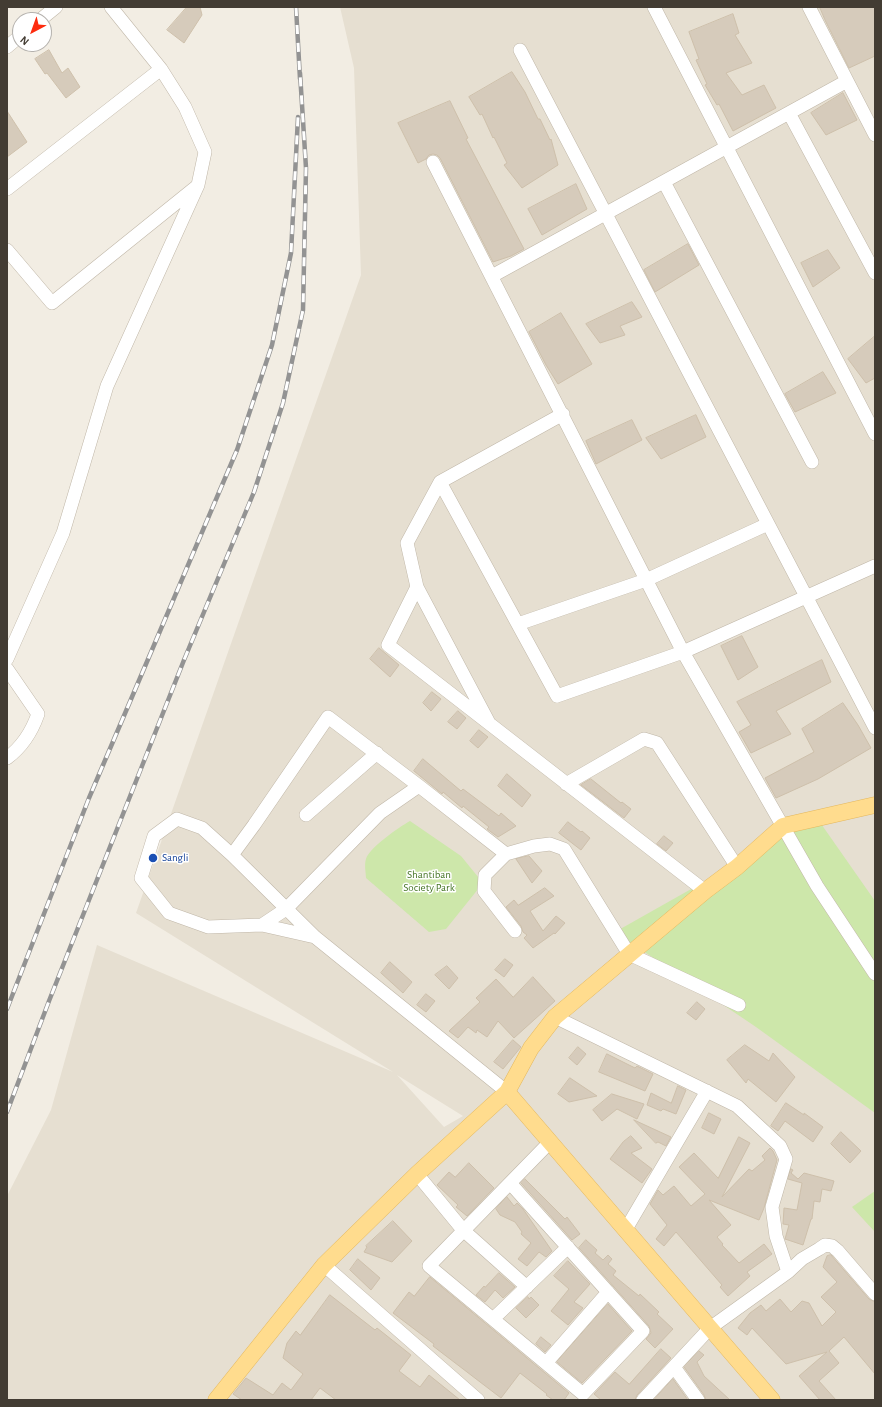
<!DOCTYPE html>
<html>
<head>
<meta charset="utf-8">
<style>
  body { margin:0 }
  #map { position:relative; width:882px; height:1407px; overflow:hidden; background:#f2ede3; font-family:"Alegreya Sans",sans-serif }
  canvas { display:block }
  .frame { position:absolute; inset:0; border:8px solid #433c33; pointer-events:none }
  .north { position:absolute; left:12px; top:12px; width:40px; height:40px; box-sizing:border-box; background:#fff; border:1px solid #b4b1ad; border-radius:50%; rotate:221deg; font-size:11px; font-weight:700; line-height:16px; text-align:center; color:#433c33 }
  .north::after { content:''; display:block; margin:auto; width:14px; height:18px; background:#fd2c0f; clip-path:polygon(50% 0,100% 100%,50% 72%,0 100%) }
</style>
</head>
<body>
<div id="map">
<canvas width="882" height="1407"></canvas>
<div class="frame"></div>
<div class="north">N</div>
</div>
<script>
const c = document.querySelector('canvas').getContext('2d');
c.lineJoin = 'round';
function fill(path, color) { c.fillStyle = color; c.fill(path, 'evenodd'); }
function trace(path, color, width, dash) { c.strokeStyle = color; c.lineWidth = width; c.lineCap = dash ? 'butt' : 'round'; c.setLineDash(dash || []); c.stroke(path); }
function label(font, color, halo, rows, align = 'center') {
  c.font = font + ' "Alegreya Sans",sans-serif'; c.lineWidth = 3; c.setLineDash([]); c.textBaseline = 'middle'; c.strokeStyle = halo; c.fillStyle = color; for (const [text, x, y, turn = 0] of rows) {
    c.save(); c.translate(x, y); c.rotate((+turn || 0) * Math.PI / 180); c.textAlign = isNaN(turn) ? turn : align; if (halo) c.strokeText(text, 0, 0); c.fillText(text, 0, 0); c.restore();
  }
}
fill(new Path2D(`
  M340,7H875V1400H7V1196L51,1110L97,945L393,1072L136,913L361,275L354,68ZM397,1075L463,1116L444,1127Z`), '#e6dfd1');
fill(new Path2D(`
  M817,818L875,901V1113L756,1027L615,932Z
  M410,821L461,856L483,883L446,929L429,932L366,878C366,873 364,865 366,859C369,848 399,827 410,821Z
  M875,1191V1232L852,1207Z`), '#cde7aa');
const building = new Path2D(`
  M187,7H200L202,15L184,43L167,30Z
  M820,7H875V56L849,68L825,20Z
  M733,14L739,33L735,35L752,63L726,73L742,95L764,85L776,108L733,131L719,104L717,105L705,85L707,84L696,60L699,59L689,32Z
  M49,50L62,73L68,68L80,87L66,98L47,73L45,74L35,59Z
  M512,72L525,92L538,119H540L550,140L551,139L558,165L522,188L504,165L507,163L494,137L493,138L482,114L480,115L469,97Z
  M843,93L857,120L826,135L811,113Z
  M450,101L468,138L466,139L524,249L511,256L493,262L440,158L437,155L433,154L429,155L426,159L418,163L398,123Z
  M7,111L27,142L7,157Z
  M576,184L587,209L542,235L528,209Z
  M688,244L699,265L655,292L644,270Z
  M828,250L840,268L813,287L801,263Z
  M632,302L642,317L620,326L625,335L600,343L586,324Z
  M561,313L592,364L558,384L546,365L529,332Z
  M875,336V378L866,383L848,359Z
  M823,372L836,393L795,412L785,394Z
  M696,415L706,437L661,459L646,438Z
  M632,420L642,440L596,464L586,441Z
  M742,636L758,667L738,680L721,646Z
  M379,648L399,665L390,677L370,659Z
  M822,660L831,682L776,711L791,734L751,753L739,732L751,725L737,702Z
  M432,692L441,699L431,711L423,703Z
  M843,703L858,725L871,748L818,779L776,798L765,778L814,752L802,729Z
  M458,711L466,718L457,729L448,722Z
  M479,730L488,737L478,748L470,741Z
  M423,759L461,791L463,789L499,816L501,813L516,826L498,837L487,829L489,827L463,806L462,808L443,792L442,794L414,771Z
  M507,774L531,795L522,807L498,786Z
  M591,779L621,803L622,802L631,809L624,818L581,785Z
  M568,822L581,832L582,831L590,838L581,850L559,833Z
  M664,836L673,843L666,851L657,844Z
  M529,856L542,871L532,883L516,859Z
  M545,888L554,896L530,911L543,931L556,916L565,923L555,934L554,933L533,948L524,938L527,935L523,932L521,926L506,907L514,900L518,905Z
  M505,959L513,965L504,977L495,970Z
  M390,962L412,982L403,993L381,973Z
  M447,966L458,978L449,989L435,975Z
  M533,977L555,1001L514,1038L498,1021L487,1037L477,1030L476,1033L468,1027L458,1038L449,1031L480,1002L476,998L496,979L513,997Z
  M426,994L435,1001L426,1012L417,1005Z
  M697,1002L705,1009L696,1020L687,1013Z
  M513,1040L521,1047L503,1069L494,1062Z
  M745,1045L769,1061L773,1053L795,1077L776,1102L748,1079L746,1083L727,1060Z
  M578,1047L586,1054L577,1065L569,1058Z
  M607,1054L635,1068L637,1066L653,1074L645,1091L599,1072Z
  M570,1078L597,1096L569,1102L558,1094Z
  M678,1086L686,1090L676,1114L663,1109L661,1111L647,1105L651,1093L671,1103Z
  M612,1094L644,1104L637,1119L617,1109L602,1121L593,1110Z
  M786,1103L804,1115V1113L823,1127L813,1142L785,1121L778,1131L771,1126Z
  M709,1113L721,1119L714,1134L702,1128Z
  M634,1120L671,1137L666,1146L658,1142L656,1143Z
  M841,1132L861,1151L850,1163L831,1144Z
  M631,1136L642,1148L631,1153L652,1169L642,1183L610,1159L623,1142Z
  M739,1137L750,1143L722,1197L749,1169L752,1171L765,1160L762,1156L770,1148L773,1151L777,1160L764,1208L759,1220L709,1200L731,1225L717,1237L723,1244L722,1245L739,1263L764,1244L772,1254L747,1272L750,1276L728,1296L720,1287L722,1285L676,1232L664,1246L656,1239L667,1225L650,1204L658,1190L663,1195L674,1186L691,1206L705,1194L679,1167L694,1153L718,1178Z
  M469,1163L494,1188L467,1216L456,1207L458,1205L437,1185L449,1172L455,1177Z
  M791,1169L793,1170L791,1173L798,1179L804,1173L834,1181L831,1191L822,1189L820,1202L814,1201L812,1219H811L803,1245L785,1239L789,1225L783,1224L784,1208L797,1210L802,1183L788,1179Z
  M525,1179L565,1219L567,1217L580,1234L572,1240L521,1183Z
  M507,1197L514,1206L517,1203L523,1209L552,1251L546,1257L539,1252L527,1266L518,1259L531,1243L521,1234L522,1232L515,1222L500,1215L496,1209Z
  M393,1221L412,1241L392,1262L364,1252L367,1247L366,1246Z
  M586,1240L597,1250L595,1253L603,1260L608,1255L612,1259L608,1264L616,1271L613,1275L639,1296L640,1294L659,1312L657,1314L673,1329L655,1348L646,1339L651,1333L649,1326L579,1248Z
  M831,1255L869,1299L875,1302V1374L844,1337L829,1351L839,1363L819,1381L836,1400H820L799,1376L827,1352L786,1364L752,1328L747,1335L738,1328L750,1313L761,1305L766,1311L780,1299L791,1312L802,1301L809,1303L822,1326L836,1312L821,1297L837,1282L823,1267L827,1256Z
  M358,1259L380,1278L371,1290L350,1270Z
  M568,1261L590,1284L574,1302L583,1308L568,1325L551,1311L569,1289L554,1276Z
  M499,1273L515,1287L503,1298L495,1290L485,1302L476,1295L484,1286L485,1287Z
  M430,1277L569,1393L564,1400H553L546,1395L547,1394L520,1373L501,1398L433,1346L434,1344L393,1313L409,1292L414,1296Z
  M330,1295L375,1330L377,1328L411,1355L399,1371L420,1387L429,1375L460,1400H336L320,1388L311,1400H242L233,1394L246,1378L273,1395L282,1383L291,1390L303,1374L283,1358L287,1343L296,1331L300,1335Z
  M528,1297L529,1299L531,1297L539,1305L526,1318L516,1308Z
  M608,1304L632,1331L582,1383L557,1362Z
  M541,1337L551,1345L545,1352L536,1344Z
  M661,1349L671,1358L637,1395L635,1400H601L594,1394L615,1372L629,1384Z
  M699,1351L704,1355L697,1362L704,1376L730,1400H706L704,1395L684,1367Z
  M673,1379L688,1400H654Z`);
fill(building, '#d6cbbb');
trace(building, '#cec0ab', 1);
const minor = new Path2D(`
  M654,7L875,434
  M809,7L875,135
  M40,20L56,7
  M7,47L20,36
  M520,50L875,728
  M789,113L875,273
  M433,162L683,652L817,886L875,974
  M664,182L812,462
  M7,189L161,69
  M7,250L52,303L196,187
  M492,276L847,81
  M440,482L563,414
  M417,587L488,721
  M518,624L646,580L768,524
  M7,659L63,533L107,386L198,185L205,152L185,107L161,69L111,7
  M7,669L38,714C32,731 22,747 7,758
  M566,784L644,739L657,743L737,867
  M306,815L377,753
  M506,854L485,875L484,891L515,931
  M232,855L254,825L328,717L419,786L506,854L534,846L550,844L564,849L629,954L739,1005
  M705,891L388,645L417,587L407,543L440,482L557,696L683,652L875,566
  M262,925L286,909L380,813L419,786
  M315,937L262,925L208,927L169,913L141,878L154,836L177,819L202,828L232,855L315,937L507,1092
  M555,1017L737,1106L780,1146L786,1159L772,1207L776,1236L788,1272
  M417,1174L463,1230L527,1287
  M510,1183L643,1331L583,1394L429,1266L549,1143
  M626,1229L707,1091
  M324,1265L478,1400
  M493,1319L568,1247
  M546,1363L608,1292
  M674,1367L698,1400
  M643,1400L710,1328L788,1272L802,1259L819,1249L825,1245L832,1246L838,1251L875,1294`);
const major = new Path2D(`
  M216,1400L324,1265L417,1174L507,1092
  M772,1400L507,1092L531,1048L555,1017L705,891L737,867L783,826L875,805`);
trace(minor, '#c0b7a8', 14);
trace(major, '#e4b85e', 17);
trace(minor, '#fff', 13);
trace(major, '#ffdc8e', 16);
const rail = new Path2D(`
  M296,7L300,79
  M7,1009L89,798L237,450L272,345L291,253L298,117
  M7,1112L49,1001L184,660L254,492L283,403L303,310L306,168L300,73`);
trace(rail, '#939393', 4.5);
trace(rail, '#fff', 3, [9]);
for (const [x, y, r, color] of [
  [153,858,5,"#1a4fb4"]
]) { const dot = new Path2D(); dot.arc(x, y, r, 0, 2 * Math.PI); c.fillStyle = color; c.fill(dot); trace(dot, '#fff', 1.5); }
label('11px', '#164399', '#fff', [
  ["Sangli",162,858]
], 'left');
label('11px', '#467526', '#fff', [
  ["Shantiban",429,875],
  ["Society Park",429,888]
]);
</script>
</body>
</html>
